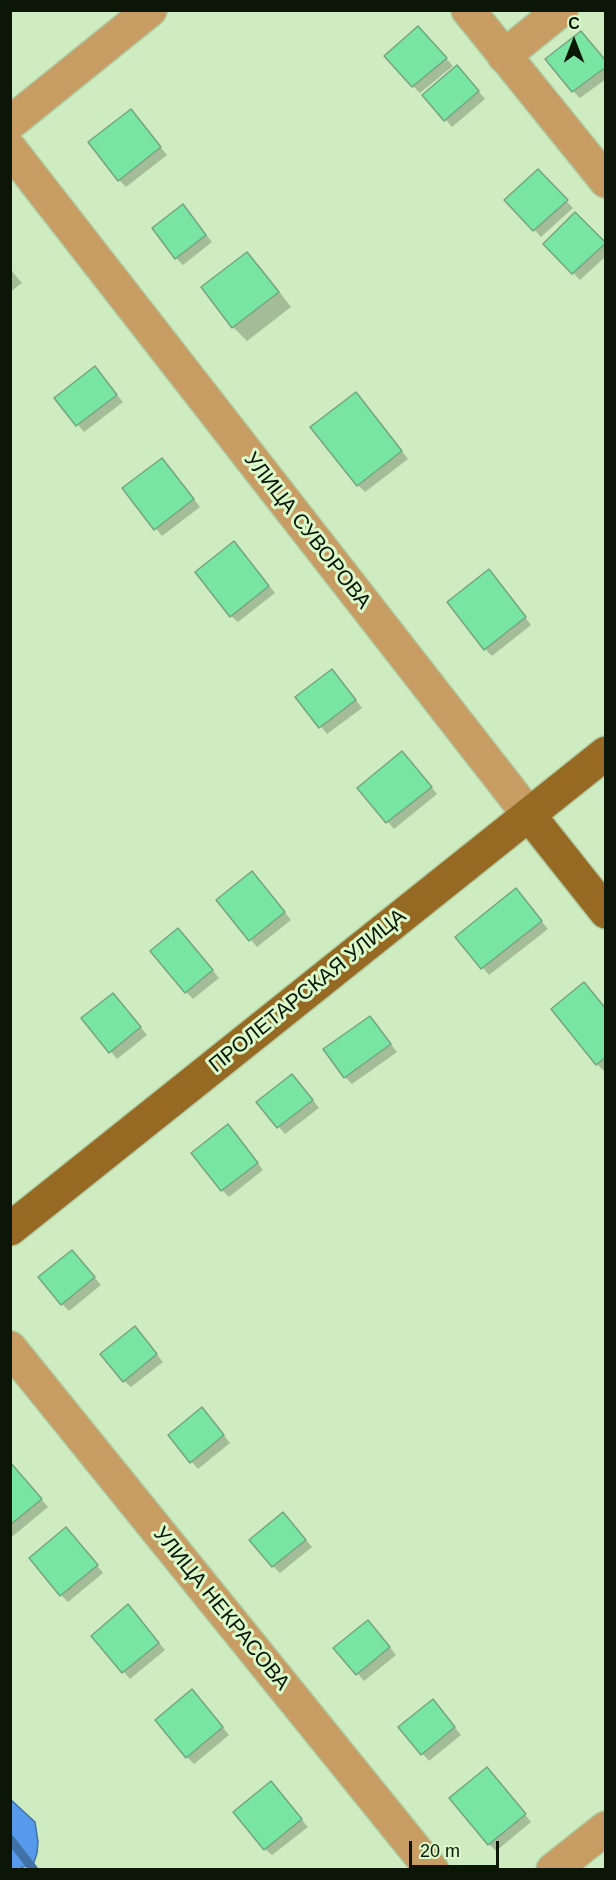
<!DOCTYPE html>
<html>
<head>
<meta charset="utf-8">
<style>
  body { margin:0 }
  #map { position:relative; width:616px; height:1880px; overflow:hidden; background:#ceecbf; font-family:Helvetica,sans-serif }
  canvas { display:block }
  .frame { position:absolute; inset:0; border:12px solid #0c1607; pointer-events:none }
  .north { position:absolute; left:544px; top:12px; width:60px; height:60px; -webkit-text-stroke:4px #dbf9cb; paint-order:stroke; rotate:0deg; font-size:16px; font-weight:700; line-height:24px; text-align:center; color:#0c1607 }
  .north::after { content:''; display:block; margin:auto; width:21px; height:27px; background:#0c1607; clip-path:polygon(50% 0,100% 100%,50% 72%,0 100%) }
  .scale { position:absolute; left:409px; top:1841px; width:90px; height:27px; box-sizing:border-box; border:3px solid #0c1607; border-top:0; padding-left:8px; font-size:18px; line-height:21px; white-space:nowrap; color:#0c1607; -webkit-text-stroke:4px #dbf9cb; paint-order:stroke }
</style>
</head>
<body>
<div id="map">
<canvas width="616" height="1880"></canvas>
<div class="frame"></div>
<div class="north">С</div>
<div class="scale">20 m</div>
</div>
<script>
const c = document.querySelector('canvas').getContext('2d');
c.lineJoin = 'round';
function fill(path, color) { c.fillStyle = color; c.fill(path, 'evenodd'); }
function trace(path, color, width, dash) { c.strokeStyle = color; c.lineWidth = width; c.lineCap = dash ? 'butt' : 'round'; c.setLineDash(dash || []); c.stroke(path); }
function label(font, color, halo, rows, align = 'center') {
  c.font = font + ' Helvetica,sans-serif'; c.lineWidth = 6; c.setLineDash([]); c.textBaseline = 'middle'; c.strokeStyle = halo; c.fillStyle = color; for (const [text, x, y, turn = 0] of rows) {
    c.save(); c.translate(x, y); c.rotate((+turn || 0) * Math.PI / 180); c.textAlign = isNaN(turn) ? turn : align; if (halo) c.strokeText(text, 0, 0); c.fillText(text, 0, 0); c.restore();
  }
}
const water = new Path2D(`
  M10,1799L35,1822L38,1842L37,1853L33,1865L22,1867L21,1869H11Z`);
fill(water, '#579aec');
trace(water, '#4072a7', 1.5);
fill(new Path2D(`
  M425,35L453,66L420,93L413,86Z
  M606,61V79L580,98L573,91Z
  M464,74L485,99L452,127L424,95Z
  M131,111L167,155L126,187L119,180Z
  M537,171L573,208L541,237L506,200Z
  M189,213L212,242L183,265L176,258Z
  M575,214L606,244V256L580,280L545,244Z
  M247,254L261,268L291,307L247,341L233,327Z
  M10,269L22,283L10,292Z
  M101,375L123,402L84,432L56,398Z
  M362,400L408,459L365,492L358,485Z
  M169,466L200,507L162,536L124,488Z
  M234,543L275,593L238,622L231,616Z
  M495,578L531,625L492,656L485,649Z
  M339,678L362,708L327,734L297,697Z
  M409,760L437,794L394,829L359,788Z
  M258,880L291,920L257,947L218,900Z
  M516,890L548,929L489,975L457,937Z
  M185,936L219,978L193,999L186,992Z
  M120,1002L147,1035L117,1059L83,1018Z
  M606,1010V1070L604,1071L597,1064Z
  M370,1018L397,1052L352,1084L345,1077Z
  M299,1082L319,1108L285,1134L258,1102Z
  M235,1133L263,1170L229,1197L222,1190Z
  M79,1259L101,1285L69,1311L62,1304Z
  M141,1335L163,1362L131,1387L124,1381Z
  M209,1416L230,1443L198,1469L170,1436Z
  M11,1464L48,1507L13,1536L10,1534Z
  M290,1521L312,1547L280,1573L273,1566Z
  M73,1536L103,1573L68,1602L61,1595Z
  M135,1613L165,1650L130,1679L93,1636Z
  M374,1628L396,1655L364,1681L336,1648Z
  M199,1698L229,1735L194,1764L187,1757Z
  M439,1708L461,1735L429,1761L400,1728Z
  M494,1776L531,1822L496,1851L489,1844Z
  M277,1790L308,1827L272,1855L265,1849Z`), '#0003');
trace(new Path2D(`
  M10,1839L34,1870`), '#4072a7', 9);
const building = new Path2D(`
  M418,26L447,58L412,87L384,56Z
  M581,31L606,61V67L572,92L545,59Z
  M457,65L479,91L444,121L422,95Z
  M131,109L161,147L118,181L88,142Z
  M538,169L568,200L533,231L504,200Z
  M183,204L206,235L175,259L152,228Z
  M575,212L606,243L572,274L543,244Z
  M247,252L279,292L232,328L201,287Z
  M95,366L117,395L76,426L54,398Z
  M356,392L402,451L357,486L310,427Z
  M162,458L194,499L154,530L122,488Z
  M234,541L269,586L230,617L195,572Z
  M489,569L526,617L484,650L447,602Z
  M332,669L356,700L319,728L295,697Z
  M402,751L432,787L386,823L357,788Z
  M252,871L285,912L249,941L216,900Z
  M516,888L542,921L481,969L455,937Z
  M178,928L213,970L185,993L150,951Z
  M584,982L606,1009V1057L596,1065L551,1009Z
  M113,993L141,1027L109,1053L81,1018Z
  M370,1016L391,1044L344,1078L323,1049Z
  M292,1074L313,1100L277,1128L256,1102Z
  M228,1124L258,1163L221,1191L191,1153Z
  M72,1250L95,1277L61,1305L38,1277Z
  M135,1326L157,1354L123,1382L100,1354Z
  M202,1407L224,1435L190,1463L168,1435Z
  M10,1462L42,1499L10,1525Z
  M283,1512L306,1540L272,1567L249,1540Z
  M66,1527L98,1565L60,1596L29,1558Z
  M128,1604L159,1643L122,1673L91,1636Z
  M368,1620L390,1647L356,1675L333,1648Z
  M192,1689L223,1727L186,1758L155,1720Z
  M433,1699L455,1727L421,1755L398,1727Z
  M487,1767L526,1814L488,1845L449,1798Z
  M271,1781L302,1819L264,1850L233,1812Z`);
fill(building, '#78e5a2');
trace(building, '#75a384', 1.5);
const minor = new Path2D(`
  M468,10L606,181
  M504,56L561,10
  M10,123L150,10
  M10,149L529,815
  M10,1348L432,1870
  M553,1870L606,1828`);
const major = new Path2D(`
  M529,815L606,912
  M10,1229L606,753`);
trace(minor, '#afcaa2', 36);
trace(major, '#afcaa2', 36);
trace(minor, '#c79d63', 33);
trace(major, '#966a23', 33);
label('21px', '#0c1607', '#dbf9cb', [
  ["УЛИЦА СУВОРОВА",307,531,52],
  ["ПРОЛЕТАРСКАЯ УЛИЦА",308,991,-39],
  ["УЛИЦА НЕКРАСОВА",221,1609,51]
]);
</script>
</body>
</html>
